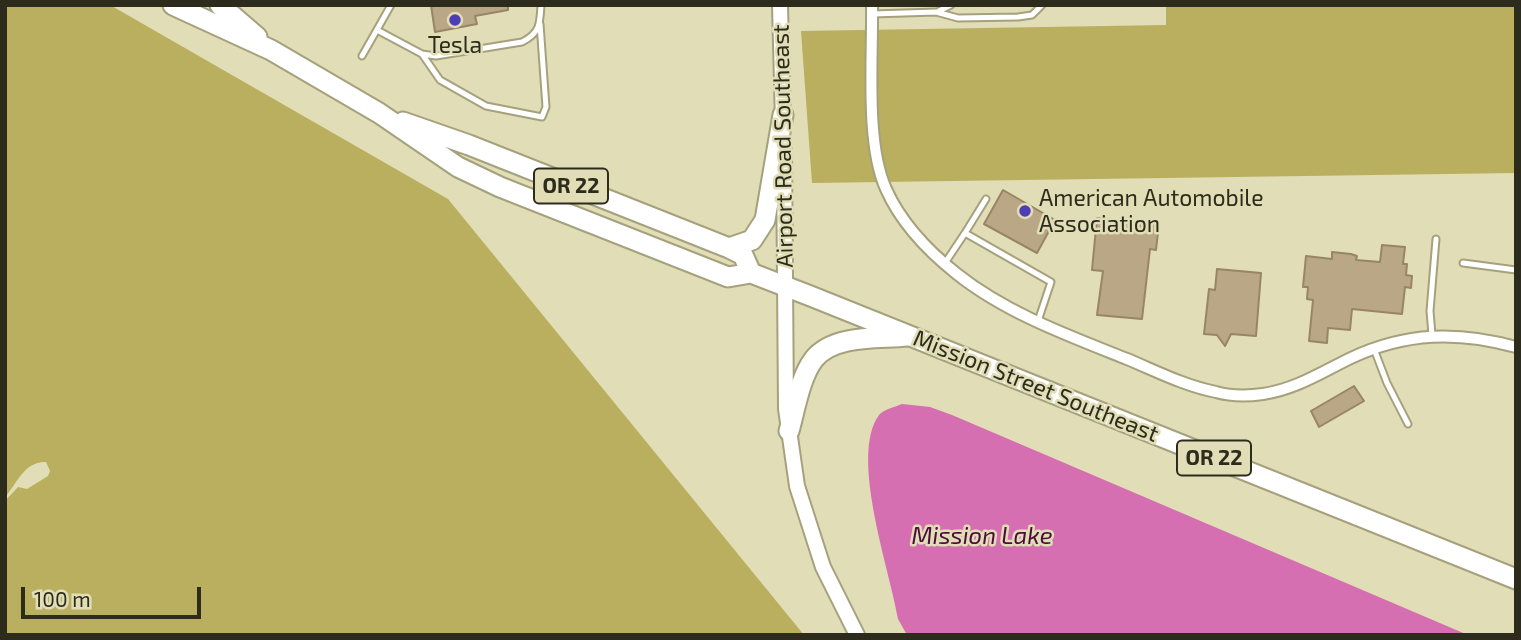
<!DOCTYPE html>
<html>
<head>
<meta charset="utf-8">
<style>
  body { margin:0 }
  #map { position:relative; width:1521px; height:640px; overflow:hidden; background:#e1ddb6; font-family:"Exo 2",sans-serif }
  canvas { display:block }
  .frame { position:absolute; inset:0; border:7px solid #2d2b1c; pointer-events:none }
  .scale { position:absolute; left:21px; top:587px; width:180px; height:32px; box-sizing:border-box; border:4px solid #2d2b1c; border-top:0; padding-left:9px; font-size:21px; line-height:24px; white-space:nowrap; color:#2d2b1c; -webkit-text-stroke:5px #e1ddb6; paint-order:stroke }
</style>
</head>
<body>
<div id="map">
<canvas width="1521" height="640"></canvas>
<div class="frame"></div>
<div class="scale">100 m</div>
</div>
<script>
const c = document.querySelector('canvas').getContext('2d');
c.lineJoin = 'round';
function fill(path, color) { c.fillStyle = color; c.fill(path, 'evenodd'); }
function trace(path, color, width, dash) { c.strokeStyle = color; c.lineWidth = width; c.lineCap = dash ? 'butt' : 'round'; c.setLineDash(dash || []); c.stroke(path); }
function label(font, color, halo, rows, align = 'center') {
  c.font = font + ' "Exo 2",sans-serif'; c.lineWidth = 5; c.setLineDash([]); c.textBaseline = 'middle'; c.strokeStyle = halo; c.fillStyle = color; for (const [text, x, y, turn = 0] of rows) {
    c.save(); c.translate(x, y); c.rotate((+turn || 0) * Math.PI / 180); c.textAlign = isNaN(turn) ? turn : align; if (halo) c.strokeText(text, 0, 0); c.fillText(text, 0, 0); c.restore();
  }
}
fill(new Path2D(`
  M5,5H110L448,199L804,635H5V501L18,487L27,489L48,476L50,471L46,462C24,461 17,484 5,497Z
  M1166,5H1516V173L812,183L801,31L1166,25Z`), '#b9af5e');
fill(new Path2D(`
  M902,404L930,407L952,415L1468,635H907L898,619C890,570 849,456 879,415C884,409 895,407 902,404Z`), '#d56fb1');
const building = new Path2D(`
  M431,5H508V10L475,16L477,24L435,32Z
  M1003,190L1055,220L1037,253L984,224Z
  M1097,218L1159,224L1156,250L1150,249L1142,319L1097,315L1103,271L1092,270Z
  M1382,245L1405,247L1403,264H1407L1406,275L1412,276L1411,288L1405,287L1402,314L1352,309L1350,330L1328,328L1327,343L1309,341L1313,300L1307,299L1308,287H1303L1306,256L1332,259V252L1351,254L1357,256L1356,260L1380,262Z
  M1217,269L1261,273L1256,336L1231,334L1225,346L1217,335L1204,334L1209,289L1215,290Z
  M1354,386L1364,401L1319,427L1311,411Z`);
fill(building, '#b9a785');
trace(building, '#978565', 2);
const lane = new Path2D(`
  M939,11L951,5
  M872,14L936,12L958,18L1018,17L1032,15L1042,5
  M377,30L422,54L436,56L522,42C540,33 540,24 541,5
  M422,54L440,80L486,106L542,117L546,107L540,24
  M362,56L391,5
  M965,233L986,199
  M945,263L965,233L1051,282L1038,321
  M1463,263L1516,270
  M1432,335L1430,311L1436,239
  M1374,349L1387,383L1408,424`);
const street = new Path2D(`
  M872,5C873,57 865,143 886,189C901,223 928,251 957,274C1006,313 1069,336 1127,359C1156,371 1185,386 1216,392C1230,396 1249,396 1263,394C1296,389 1322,372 1351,358C1406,332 1458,331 1516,347`);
const secondary = new Path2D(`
  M780,5L783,123
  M784,150L786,409L797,486L823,567L857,635`);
const highway = new Path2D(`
  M173,5L271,50L379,113L458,167L500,187L728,277L751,273L813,297L1516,579
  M220,5L257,37
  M403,122L469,145L729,248L743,255L751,273
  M729,248L752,240L765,220L783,115
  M789,431C795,410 800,377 814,359C834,334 879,339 907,336`);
trace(lane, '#a5a17d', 9);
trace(street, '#a5a17d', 14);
trace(secondary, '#a5a17d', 18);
trace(highway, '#a5a17d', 23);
trace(lane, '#fff', 5);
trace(street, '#fff', 10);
trace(secondary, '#fff', 14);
trace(highway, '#fff', 19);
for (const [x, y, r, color] of [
  [455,20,7,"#4d3eb5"],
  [1025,211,7,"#4d3eb5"]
]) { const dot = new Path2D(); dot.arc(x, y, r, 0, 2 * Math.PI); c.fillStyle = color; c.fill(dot); trace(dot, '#e1ddb6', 2.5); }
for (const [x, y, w] of [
  [571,186,74],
  [1214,458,74]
]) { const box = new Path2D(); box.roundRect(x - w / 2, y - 17.5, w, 35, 5); c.fillStyle = '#e1ddb6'; c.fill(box); trace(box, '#2d2b1c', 2); }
label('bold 21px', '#2d2b1c', null, [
  ["OR 22",571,186],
  ["OR 22",1214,458]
]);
label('23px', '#2d2b1c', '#e1ddb6', [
  ["Tesla",455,45],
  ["American Automobile",1039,198,"left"],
  ["Association",1039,224,"left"]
]);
label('23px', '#2d2b1c', '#e1ddb6', [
  ["Airport Road Southeast",783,146,-91],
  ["Mission Street Southeast",1036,386,22]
]);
label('italic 24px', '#4d0d3b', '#e1ddb6', [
  ["Mission Lake",982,536]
]);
</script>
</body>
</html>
